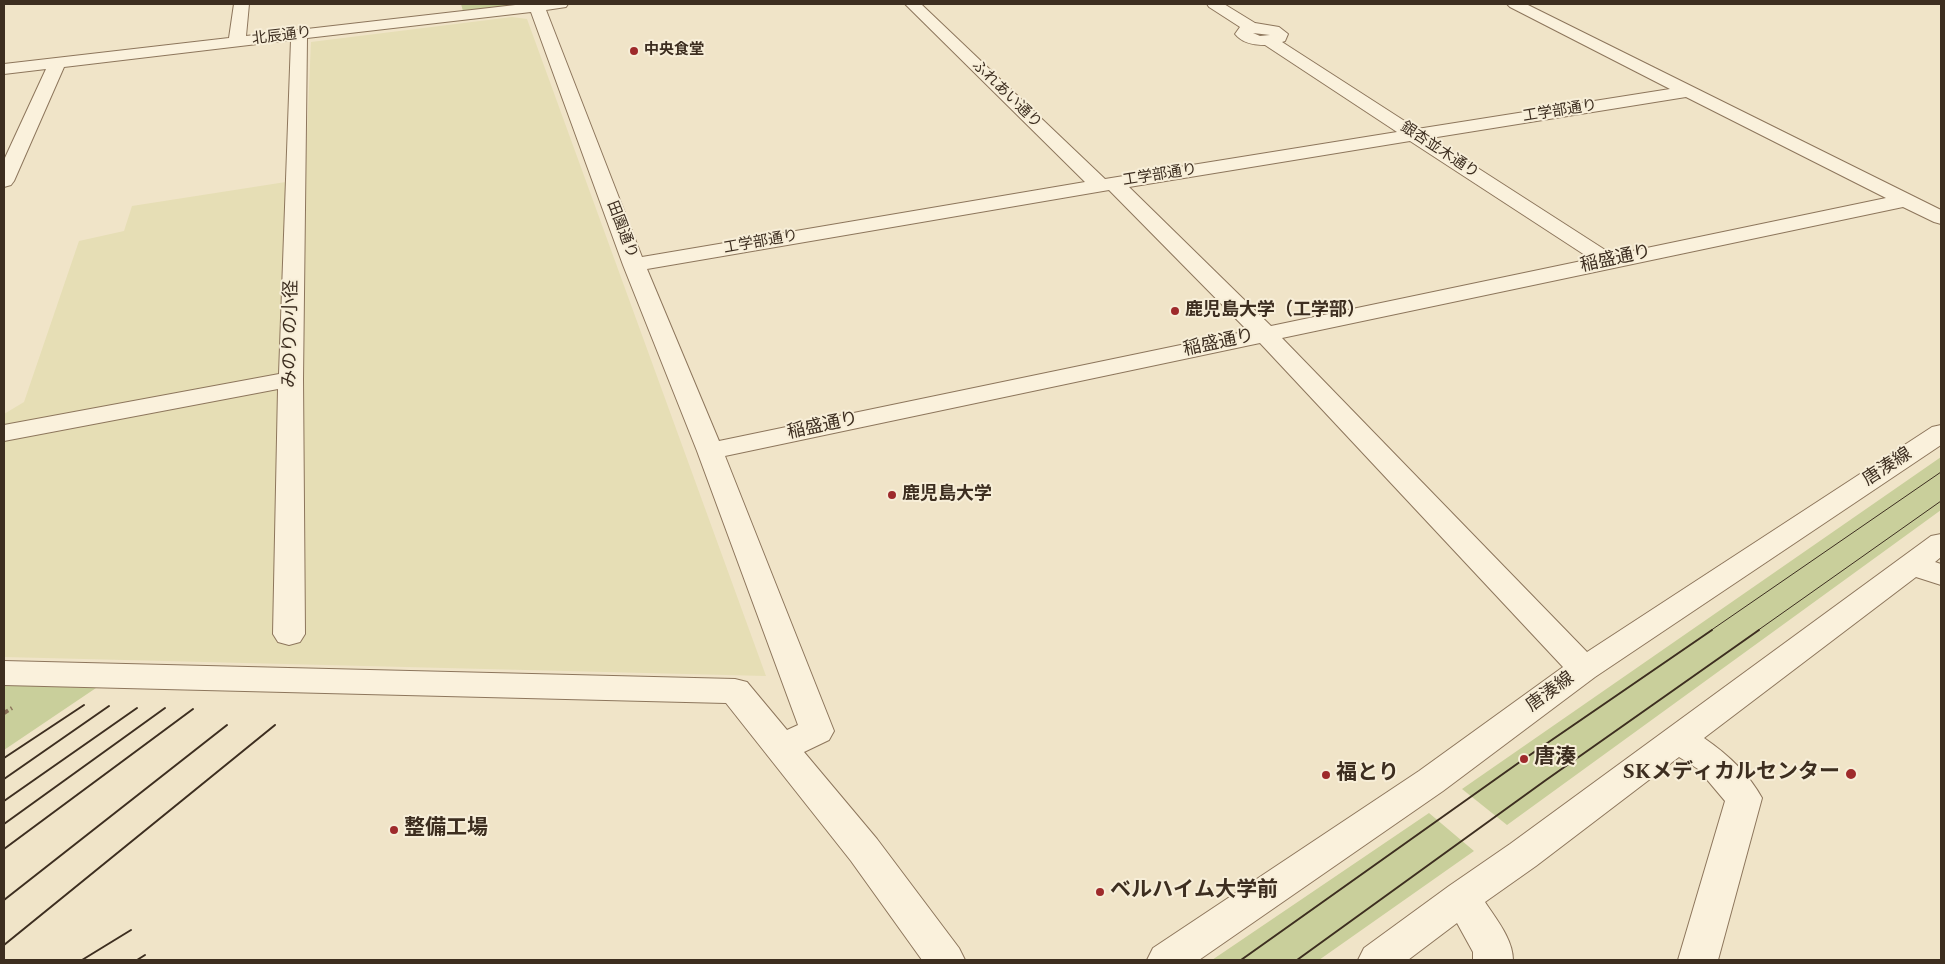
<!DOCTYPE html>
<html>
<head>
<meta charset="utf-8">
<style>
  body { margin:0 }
  #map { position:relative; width:1945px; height:964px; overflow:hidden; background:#f0e4c8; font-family:Spectral,serif }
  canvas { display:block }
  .frame { position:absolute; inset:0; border:5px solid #3d2e20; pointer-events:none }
</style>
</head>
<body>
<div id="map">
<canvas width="1945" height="964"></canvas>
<div class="frame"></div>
</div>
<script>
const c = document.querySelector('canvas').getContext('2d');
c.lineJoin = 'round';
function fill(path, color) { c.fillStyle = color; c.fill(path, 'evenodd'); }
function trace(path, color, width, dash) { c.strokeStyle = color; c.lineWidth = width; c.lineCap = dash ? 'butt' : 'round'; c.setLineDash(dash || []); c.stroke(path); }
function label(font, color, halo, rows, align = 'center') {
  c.font = font + ' Spectral,"Noto Sans JP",serif'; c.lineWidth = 4; c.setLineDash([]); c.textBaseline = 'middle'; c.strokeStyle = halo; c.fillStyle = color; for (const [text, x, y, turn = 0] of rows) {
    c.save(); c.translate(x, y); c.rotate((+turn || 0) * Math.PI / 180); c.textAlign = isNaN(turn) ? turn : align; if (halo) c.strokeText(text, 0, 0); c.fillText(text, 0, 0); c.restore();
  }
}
fill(new Path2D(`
  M512,17L527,19L766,676L4,657V414L24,402L79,241L124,231L132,206L305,179L311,42Z`), '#e6deb5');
fill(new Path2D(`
  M461,4H526L463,11Z
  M1941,457V510L1507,825L1462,789Z
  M4,685L96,688L4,750Z
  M1429,813L1474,851L1319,960H1212Z`), '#c9cf9b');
const minor = new Path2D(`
  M234,4H249L246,36L524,4H568L566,7L546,10L642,257L1085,182L905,4H921L1105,179L1397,132L1265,45C1254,45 1242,43 1235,34L1240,27L1209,7L1207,4H1224L1255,23L1279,27L1288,34L1285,41L1282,42L1417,129L1670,89L1510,7L1507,4H1526L1941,210V224L1934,222L1903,207L1282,338L1587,652L1932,427L1941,425V445L1595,677L1443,791L1199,960H1147L1153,948L1419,771L1563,667L1260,343L725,456L834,731L829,740L804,752L877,839L959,948L965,960H922L851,861L726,703L4,685V661L735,679L747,682L787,730L798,725L697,451L623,265L531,12L307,38L303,379L305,634L300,642L289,645L278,642L273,634L278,389L4,441V425L279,374L291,40L64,67L14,181L11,185L4,187V160L46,69L4,74V64L229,38ZM1253,33L1270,35L1260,36ZM1686,97L1886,198L1613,255L1431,138ZM1410,141L1591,259L1271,326L1129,187ZM1109,190L1248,331L719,441L647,269Z
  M1941,534V557L1935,562L1941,564V585L1916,577L1704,738C1726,753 1749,774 1762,798L1718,960H1678L1725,801L1698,769L1679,757L1536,866L1485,902C1496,919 1513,939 1513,960H1473V952L1457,923L1408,960H1358L1364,948L1449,886L1510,844L1931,536Z`);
trace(minor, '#8d765c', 2);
trace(new Path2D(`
  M4,713L12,708`), '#8d765c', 4, [5, 3]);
fill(minor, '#faf1dc');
trace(new Path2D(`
  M1710,631L1941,472
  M1757,631L1941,501`), '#3d2e20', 1);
trace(new Path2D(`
  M4,758L84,705
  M4,779L109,706
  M4,801L137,708
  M4,824L165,708
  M4,849L193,709
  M4,900L227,725
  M4,945L275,725
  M82,960L131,930
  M137,960L145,955
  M1241,960L1524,759L1712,630
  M1297,960L1546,780L1759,630`), '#3d2e20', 2);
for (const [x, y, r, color] of [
  [634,51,5,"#9e2a2b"],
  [1175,311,5,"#9e2a2b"],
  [892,495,5,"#9e2a2b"],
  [1524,759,5,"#9e2a2b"],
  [1851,774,6,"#9e2a2b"],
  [1326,775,5,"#9e2a2b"],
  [394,830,5,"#9e2a2b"],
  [1100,892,5,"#9e2a2b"]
]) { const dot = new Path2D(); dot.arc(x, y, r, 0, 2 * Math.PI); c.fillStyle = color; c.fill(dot); trace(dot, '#f7eed8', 2); }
label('15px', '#3d2e20', '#f7eed8', [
  ["北辰通り",282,37,-7],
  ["ふれあい通り",1006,95,44],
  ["工学部通り",1560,112,-9],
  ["銀杏並木通り",1439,151,33],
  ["工学部通り",1160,176,-9],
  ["田園通り",621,230,69],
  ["工学部通り",761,243,-10]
]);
label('bold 15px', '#3d2e20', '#f7eed8', [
  ["中央食堂",644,51]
], 'left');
label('18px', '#3d2e20', '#f7eed8', [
  ["稲盛通り",1616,260,-12],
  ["みのりの小径",292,334,-89],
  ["稲盛通り",1219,344,-12],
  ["稲盛通り",823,427,-12],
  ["唐湊線",1888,468,-33],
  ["唐湊線",1551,693,-36]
]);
label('bold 18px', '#3d2e20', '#f7eed8', [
  ["鹿児島大学（工学部）",1185,311],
  ["鹿児島大学",902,495]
], 'left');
label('bold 21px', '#3d2e20', '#f7eed8', [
  ["唐湊",1534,759],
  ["SKメディカルセンター",1840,774,"right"],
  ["福とり",1336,775],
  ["整備工場",404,830],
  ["ベルハイム大学前",1110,892]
], 'left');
</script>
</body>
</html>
